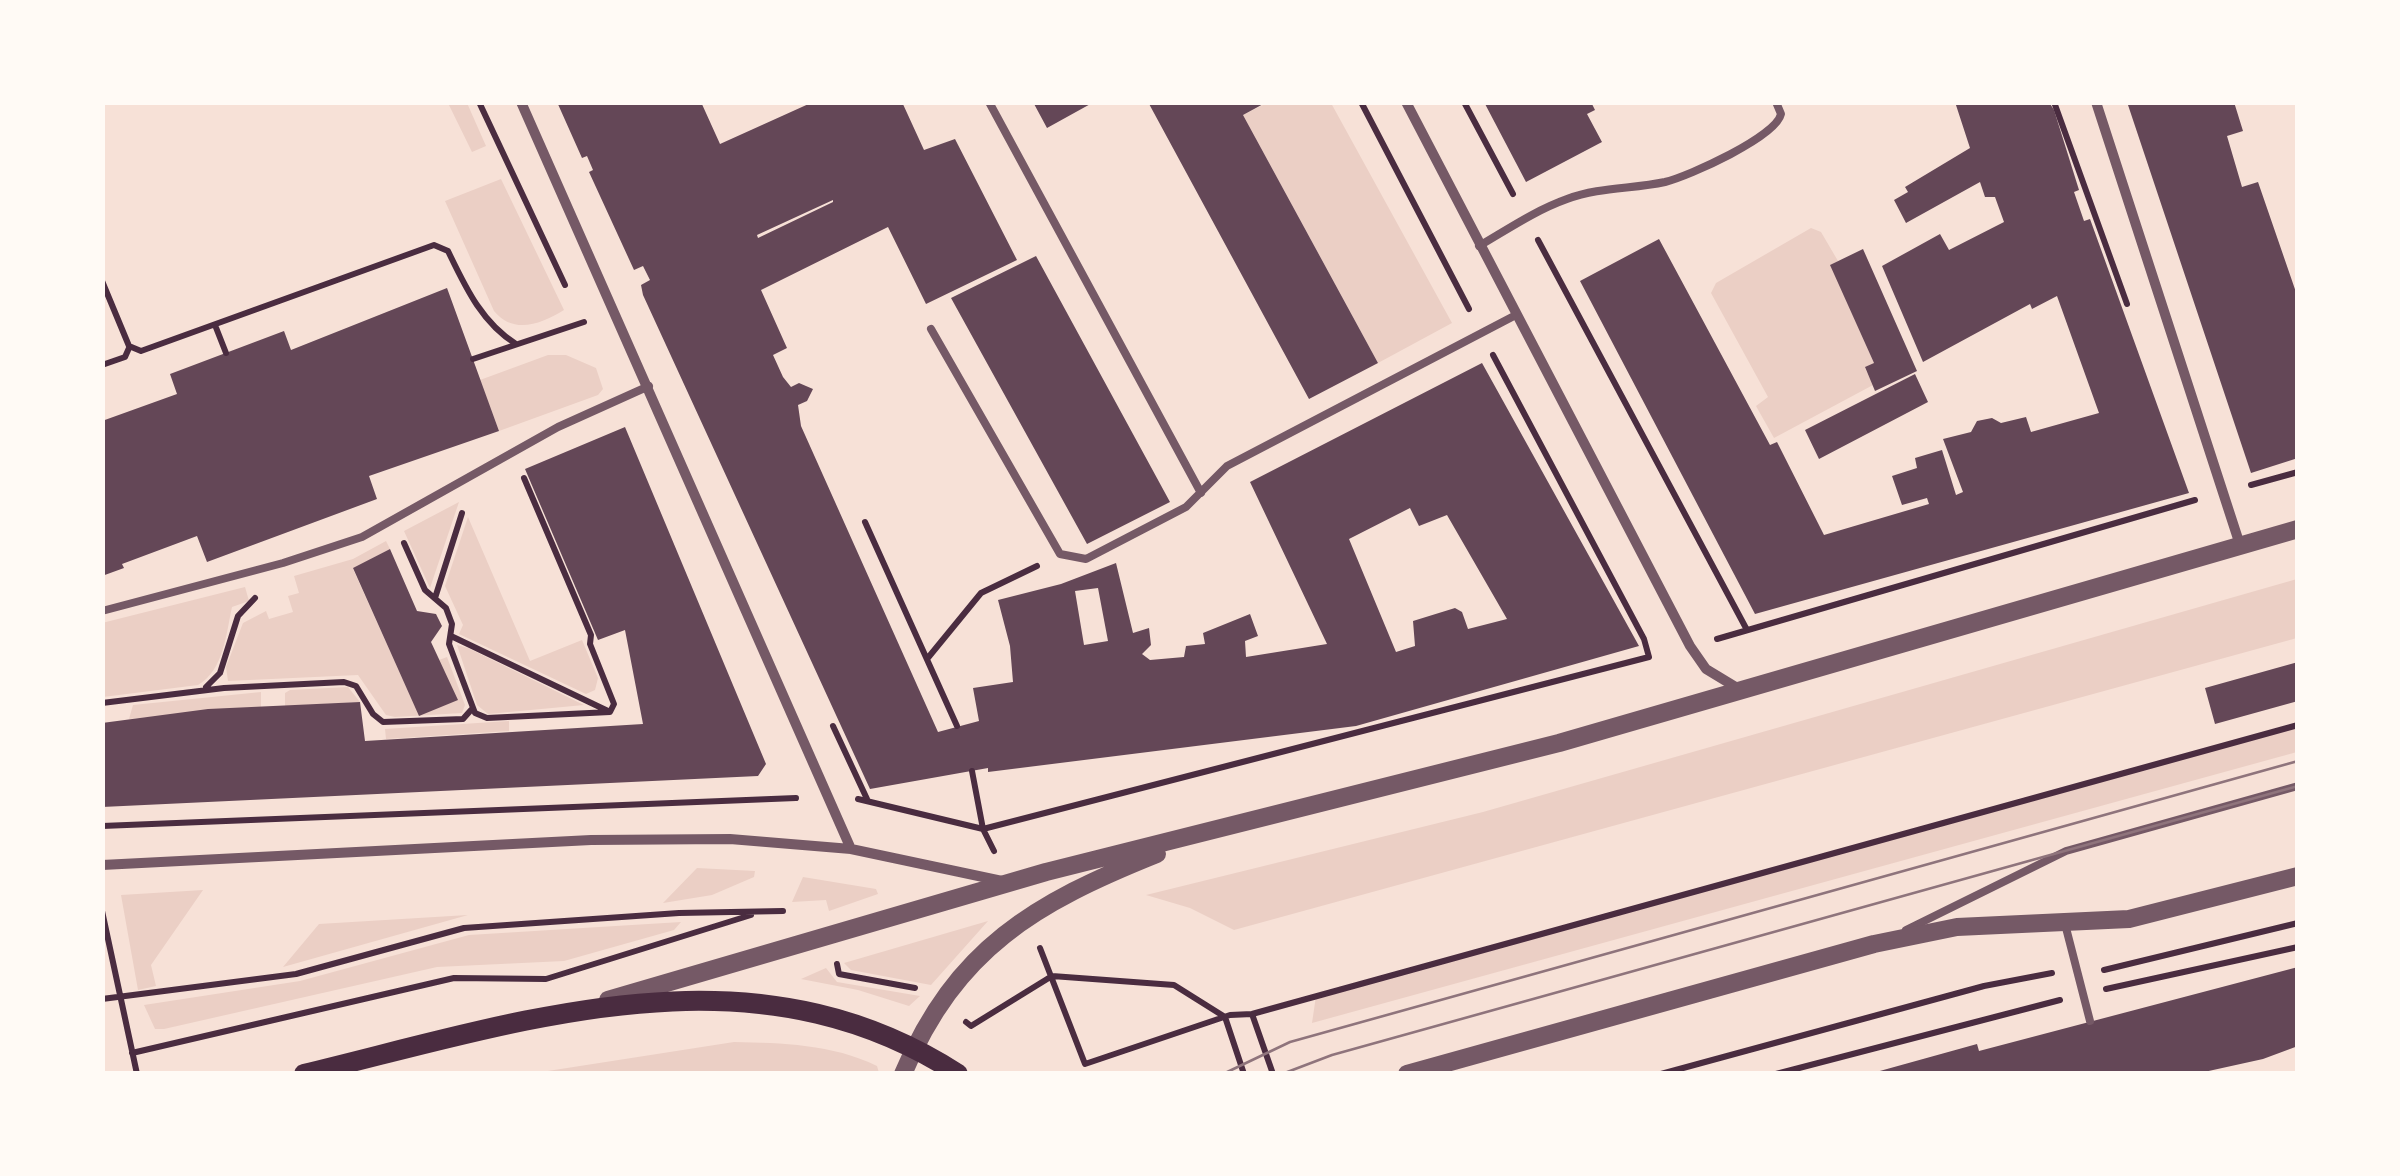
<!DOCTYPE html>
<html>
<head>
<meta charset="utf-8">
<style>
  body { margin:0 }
  #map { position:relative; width:2400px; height:1176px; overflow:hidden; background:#f7e1d7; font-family:Overpass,sans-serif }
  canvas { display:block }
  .frame { position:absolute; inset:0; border:105px solid #fffaf5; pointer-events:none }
</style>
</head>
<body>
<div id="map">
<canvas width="2400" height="1176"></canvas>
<div class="frame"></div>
</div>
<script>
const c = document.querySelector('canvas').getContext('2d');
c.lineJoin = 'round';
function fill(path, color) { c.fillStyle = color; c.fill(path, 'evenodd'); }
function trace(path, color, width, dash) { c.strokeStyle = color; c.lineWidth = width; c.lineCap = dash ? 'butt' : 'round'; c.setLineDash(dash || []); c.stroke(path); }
fill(new Path2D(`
  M448,103H467L486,146L472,152Z
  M1267,103H1331L1452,323L1378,363L1243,115Z
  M501,179L564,310C541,324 514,335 494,311L445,201Z
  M1811,228L1821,232L1838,261L1831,265L1874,363L1865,368L1873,385L1774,438L1756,406L1768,397L1711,293L1716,283Z
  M548,355H566L596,368L603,389L598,395L499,431L480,380Z
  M459,502L430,588L404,531Z
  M468,517L530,661L582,640L598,678L595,690L586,694L459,634L463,625L445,586Z
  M386,541L390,549L353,569L419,715L457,699L439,660L447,657L465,705L462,713L395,717L386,715L358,675L228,681L226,667L243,623L266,611L269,619L293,612L288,596L299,593L294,576L353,559Z
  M2297,579V638L1234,930L1190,908L1146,895L1483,812Z
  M245,587L249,601L232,607C226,634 224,670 198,685L103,697L102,623Z
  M457,645L468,648L584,705L488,714L477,705Z
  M348,687L360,702L285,706V693L290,690Z
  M261,692V707L129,719L133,705Z
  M509,721V731L386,739L385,729Z
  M2297,725V752L1312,1023L1316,996Z
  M697,868L755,871L754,877L712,895L663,903Z
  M803,877L876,889L878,894L829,911L826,900L792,902Z
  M203,890L151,965L156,986L138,990L121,895Z
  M468,915L283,967L319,924Z
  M988,921L931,985L851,970L844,963Z
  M681,922L674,930L564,961L437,967L164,1029H155L144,1005L300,981L469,935Z
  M826,968L837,982L920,996L909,1006L858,990L801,979Z
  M734,1042C782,1043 832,1044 877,1066L879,1073H535Z`), '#ebcfc5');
fill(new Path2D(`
  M557,102H701L720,144L813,102H902L924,150L955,139L1017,260L926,304L888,227L761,290L787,348L773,355L783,377L791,387L799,383L813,389L807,401L798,405L801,426L938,732L979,721L973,688L1013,682L1010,646L998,600L1061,584L1116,563L1133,633L1149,628L1151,645L1142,654L1150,660L1184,657L1186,646L1205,644L1203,633L1250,614L1258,636L1245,641L1246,657L1327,644L1250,482L1482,363L1639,646L1356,726L988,772V768L870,789L643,295L641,285L650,280L643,266L634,270L589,172L593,170L587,156L582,158ZM833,200V202L758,238L757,235ZM1410,508L1419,526L1447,515L1507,619L1468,629L1462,612L1455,608L1413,621L1415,646L1396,652L1349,539ZM1098,588L1108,641L1084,645L1075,591Z
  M1033,102H1094L1047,128Z
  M1148,102H1267L1243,115L1378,363L1309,399Z
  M1484,102H1591L1595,110L1587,114L1602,142L1526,182Z
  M1955,102H2049L2054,110L2079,190L2074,192L2084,221L2090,219L2189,493L1755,614L1580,281L1659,239L1770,445L1777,442L1824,535L1929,504L1927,498L1902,505L1892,476L1917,468L1915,458L1942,450L1956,495L1963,492L1943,439L1971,432L1977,421L1992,418L2001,423L2026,417L2031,432L2099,413L2057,296L2032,309L2030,304L1923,362L1882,266L1940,234L1949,250L2004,222L1995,197H1985L1980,182L1906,223L1894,200L1908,192L1905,187L1970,148Z
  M2127,102H2234L2243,131L2227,136L2242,187L2258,182L2298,298V458L2251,473Z
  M1863,249L1917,371L1875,391L1865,367L1874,363L1830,265Z
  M1036,256L1170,502L1087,544L951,298Z
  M447,288L499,431L369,476L377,499L207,562L197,536L122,564L124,568L102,576V421L177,394L170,374L284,331L291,350Z
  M1915,374L1928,402L1819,459L1805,430Z
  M625,427L766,764L758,776L102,807V723L208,709L360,702L365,741L643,724L625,630L598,640L525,469Z
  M390,549L417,611L436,614L442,626L431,642L458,700L419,716L353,568Z
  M2298,662V701L2215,724L2205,688Z
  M2298,967V1046L2263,1059L2195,1074H1869L1977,1044L1979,1051Z`), '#644757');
trace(new Path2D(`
  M479,102L565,285
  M1361,102L1469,309
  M1464,102L1513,194
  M2054,102L2127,304
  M1538,240L1747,630
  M102,281L129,346L141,351L434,245L448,251C465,286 481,322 516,344
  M215,325L226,353
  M473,359L584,322
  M102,365L125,357L129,348
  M2251,485L2298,472
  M865,522L957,726
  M404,543L425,590L446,608L452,624L449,644L475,713L487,718L610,712L614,704L590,644L591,635L524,478
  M435,598L462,513
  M451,636L608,711
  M1717,639L2195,500
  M927,659L981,593L1037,566
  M206,687L220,673L238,616L255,598
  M102,703L224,688L344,682L356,686L373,714L383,722L463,719L471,710
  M833,726L867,799
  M858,799L983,829L972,771
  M102,826L796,798
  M994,851L983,829L1649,657L1644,639L1493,355
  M102,911L137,1074
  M1040,948L1085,1064L1230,1015L1252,1014L2298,725
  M837,964L839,974L915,988
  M2104,970L2298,923
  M2106,989L2298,947
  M102,999L296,974L464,928L679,913L783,911
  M1252,1014L1273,1074
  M966,1022L971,1026L1052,976L1174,985L1225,1017L1244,1074
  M132,1053L454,978L546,979L751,915
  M1661,1074L1984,986L2052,973
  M1776,1074L2060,1000`), '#4a2c40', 6);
trace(new Path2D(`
  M989,102L1201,493
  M1479,246C1508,229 1536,210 1567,199C1599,187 1632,189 1665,182C1689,176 1776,137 1781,114L1776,102
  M931,329L1060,554L1086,559L1186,507L1227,466L1514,316
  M102,611L283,563L362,537L558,427L649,386
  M2065,924L2090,1021
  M1906,930L2066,851L2298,786`), '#755966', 8);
trace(new Path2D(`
  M521,102L851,849
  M1406,102L1690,646L1706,669L1739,689
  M2096,102L2241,548
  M102,865L591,840L730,839L851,849L1002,881`), '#755966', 10);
trace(new Path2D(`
  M608,1000L1046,872L1559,743L2298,529
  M903,1074C956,948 1035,903 1157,854
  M1407,1074L1874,944L1957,927L2129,919L2298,876`), '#755966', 18);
trace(new Path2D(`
  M304,1074C524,1021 751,940 958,1074`), '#4a2c40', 20);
trace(new Path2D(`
  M1223,1074L1290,1042L2298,761
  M1282,1074L1332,1055L2298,786`), '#8f747c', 2.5);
</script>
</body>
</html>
